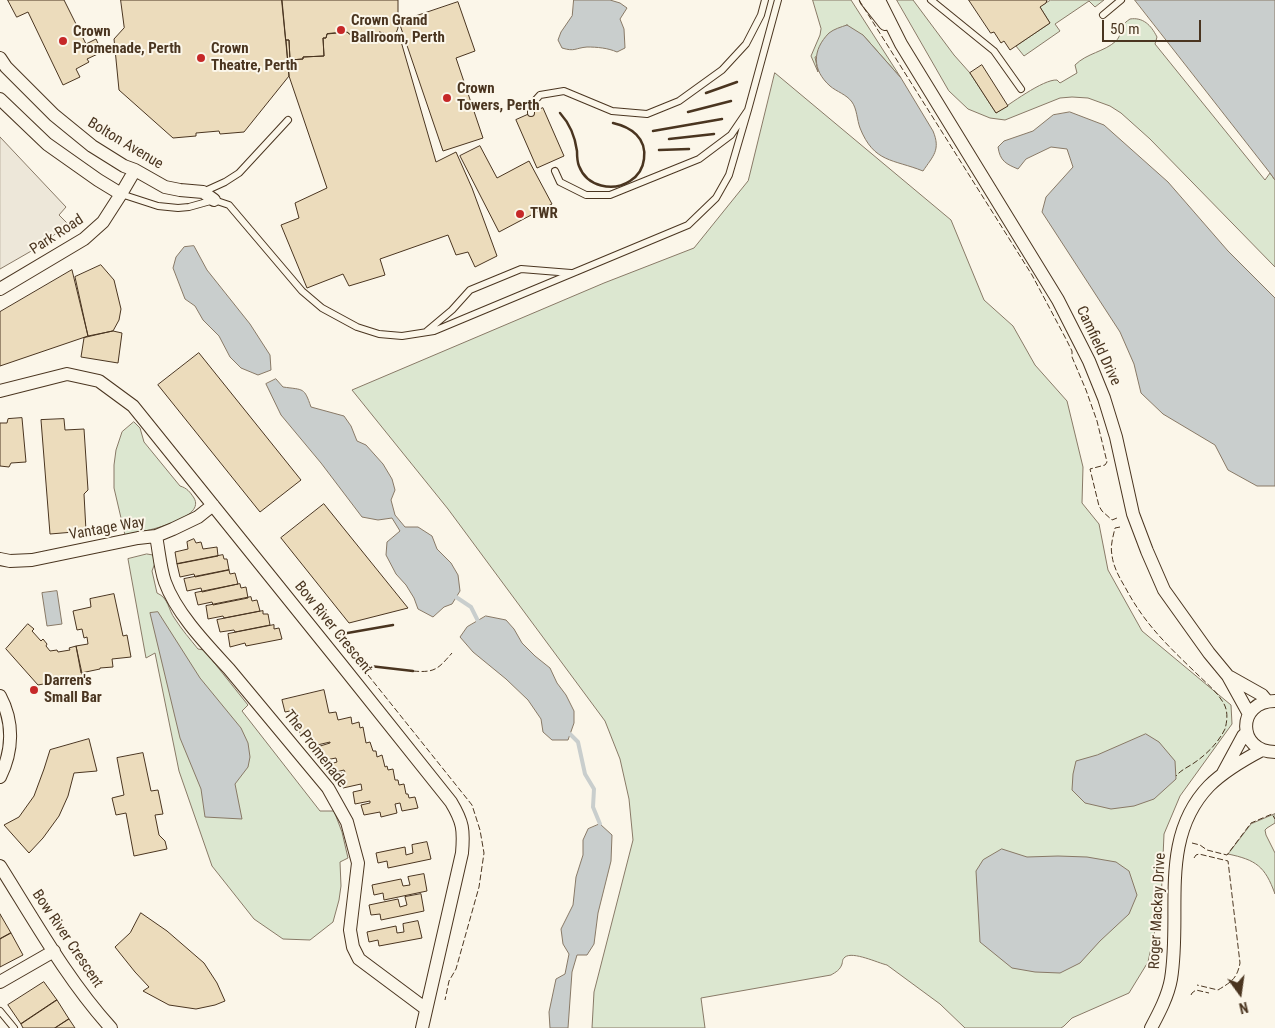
<!DOCTYPE html>
<html>
<head>
<meta charset="utf-8">
<style>
  body { margin:0 }
  #map { position:relative; width:1275px; height:1028px; overflow:hidden; background:#fbf6e9; font-family:"Roboto Condensed",sans-serif }
  canvas { display:block }
  .north { position:absolute; left:1215px; top:968px; width:50px; height:50px; -webkit-text-stroke:4px #fbf6e9; paint-order:stroke; rotate:166deg; font-size:14px; font-weight:700; line-height:20px; text-align:center; color:#4a3520 }
  .north::after { content:''; display:block; margin:auto; width:18px; height:22px; background:#4a3520; clip-path:polygon(50% 0,100% 100%,50% 72%,0 100%) }
  .scale { position:absolute; left:1102px; top:20px; width:99px; height:22px; box-sizing:border-box; border:2px solid #4a3520; border-top:0; padding-left:6px; font-size:15px; line-height:18px; white-space:nowrap; color:#4a3520; -webkit-text-stroke:4px #fbf6e9; paint-order:stroke }
</style>
</head>
<body>
<div id="map">
<canvas width="1275" height="1028"></canvas>
<div class="north">N</div>
<div class="scale">50 m</div>
</div>
<script>
const c = document.querySelector('canvas').getContext('2d');
c.lineJoin = 'round';
function fill(path, color) { c.fillStyle = color; c.fill(path, 'evenodd'); }
function trace(path, color, width, dash) { c.strokeStyle = color; c.lineWidth = width; c.lineCap = dash ? 'butt' : 'round'; c.setLineDash(dash || []); c.stroke(path); }
function label(font, color, halo, rows, align = 'center') {
  c.font = font + ' "Roboto Condensed",sans-serif'; c.lineWidth = 4; c.setLineDash([]); c.textBaseline = 'middle'; c.strokeStyle = halo; c.fillStyle = color; for (const [text, x, y, turn = 0] of rows) {
    c.save(); c.translate(x, y); c.rotate((+turn || 0) * Math.PI / 180); c.textAlign = isNaN(turn) ? turn : align; if (halo) c.strokeText(text, 0, 0); c.fillText(text, 0, 0); c.restore();
  }
}
const green = new Path2D(`
  M813,0H851L901,78L863,35L815,57L818,72L811,56L820,35L821,29Z
  M897,0H913L954,55L970,73L996,113C1009,105 1043,79 1057,80L1060,83L1077,73L1075,65C1087,53 1104,52 1116,41C1120,37 1120,33 1122,27C1123,24 1127,21 1130,19C1143,17 1151,25 1157,37L1155,44L1265,180L1270,173L1275,180V267L1150,139L1121,113L1110,106L1088,98L1072,97L1060,98L1005,120L990,118L968,109L949,91Z
  M1051,0H1104L1095,7L1089,1L1055,24L1060,31L1024,56L1016,46L1050,23L1040,7Z
  M775,73L951,220L984,300L1013,326L1035,365L1067,401L1083,467L1082,503L1099,524L1108,570L1142,631L1231,705L1232,724L1180,796L1164,834L1161,903L1148,962L1129,993L1072,1018L1064,1026L1061,1028H965L940,1004L887,965C878,963 853,951 845,957C842,960 843,960 842,964C840,970 836,972 831,975L701,998L705,1028H592L594,992L633,840L629,799L620,759L605,721L448,509L352,390L604,283L694,248L748,181Z
  M134,422L140,428L144,442L180,486C187,488 190,492 194,498C207,520 138,533 125,535L114,488V465L116,450L122,432Z
  M147,554L153,555L155,563L152,571L157,593C169,598 168,610 175,619C182,630 190,639 198,649L204,650L248,705L242,711L320,811H334L342,832L348,858L340,862L341,886L339,900L333,922L310,940L283,939L254,919L212,866L179,771L155,653L146,658L128,559Z
  M1275,814V823L1267,828L1265,830L1266,835L1275,853V894C1265,866 1256,860 1228,854L1251,824Z`);
fill(green, '#dce7d0');
trace(green, '#887966', 1);
const parking = new Path2D(`
  M0,137L66,207L59,215L68,224L40,246L0,269Z`);
fill(parking, '#ede7d9');
trace(parking, '#887966', 1);
const water = new Path2D(`
  M574,0H610L620,3L627,8L620,19L624,29L625,48L617,52C608,48 597,47 587,47C575,48 575,52 562,48L558,40L561,32L572,16Z
  M1135,0H1275V180L1270,173Z
  M847,25L863,35L901,78L933,131C941,150 933,156 923,171C893,159 874,163 860,128C857,120 857,109 852,102C846,94 837,92 830,86C812,70 812,50 829,33C834,29 841,27 847,25Z
  M1070,112L1104,125L1168,182L1228,251L1275,298V486H1257L1228,470L1215,445L1163,414L1141,393L1134,364L1120,332L1042,212L1046,197L1073,167L1067,149L1051,147L1026,159L1018,169C1006,164 1000,161 998,147L1004,141L1033,131L1053,115Z
  M194,246L207,270L250,324L270,355L271,370L258,375L241,368L230,357L219,336L203,320L195,306L185,299L173,268L176,257L184,247Z
  M276,379L283,387C304,390 304,387 311,407L344,416L351,426L357,441L366,445L383,464L392,479L395,490L391,500L395,515L405,527H418L432,536L437,549L451,563L458,575L460,591L452,604L444,607L433,617L418,609L414,598L406,585L396,574L386,555L387,542L400,531L392,518L378,520L362,517L321,463L281,415L266,384Z
  M57,591L62,624L47,626L42,593Z
  M158,612L200,678L241,728L248,743L250,757L248,767L235,784L242,819L205,817L201,789L180,738L150,613Z
  M486,616L506,620L514,629L522,643L535,656L550,668L557,683L566,695L574,711V723L568,740H552L543,732L541,719L528,700L506,679L473,652L460,637L467,627Z
  M1146,734L1159,742L1175,761L1176,779L1154,799L1134,806L1111,809L1085,803L1072,790L1073,774L1076,761L1097,755Z
  M600,824L612,835L611,861L598,913L594,944L587,955H577L572,972L568,1028H550L549,1012L556,979L565,974L569,954L563,944L561,929L573,905L576,877L583,855V840L588,829Z
  M1002,849L1027,857L1058,856L1087,857L1116,862L1129,871L1137,895L1129,914L1100,941L1080,963L1060,973L1035,972L1012,968L980,942L976,871L983,860Z`);
fill(water, '#c9cecd');
trace(water, '#887966', 1);
trace(new Path2D(`
  M456,597L471,607L478,621
  M570,734L578,742L585,774L594,789L593,807L600,824`), '#c9cecd', 4);
const building = new Path2D(`
  M8,0H64L86,44L96,39L102,52L87,59L89,62L76,69L80,77L63,85L28,12L17,17Z
  M121,0H282L289,76L244,132L220,134L219,131L196,133V136L173,138L119,90L114,39L124,28Z
  M282,0H398V28L393,41L383,39L384,33L379,32L377,40L352,36L347,32L327,34L326,38H323L324,56L303,57V59L290,60L289,40H286Z
  M969,0H1047L1046,3L1040,7L1050,23L1010,50L1004,41L1001,43L994,32L991,33Z
  M458,2L475,51L456,58L483,138L443,151L399,22Z
  M347,32L352,36L377,40L379,32L384,33L383,39L393,41L395,36L400,38L436,162L456,152L472,188L497,256L475,267L468,252L456,255L448,235L380,259L385,275L349,286L343,274L307,288L281,225L299,218L295,203L327,188L289,76L286,40H289L290,60L303,59V57L324,56L323,38H326L327,34Z
  M982,65L1008,106L996,113L970,73Z
  M543,108L564,156L537,168L516,120Z
  M480,146L497,178L529,161L552,204L499,232L460,156Z
  M101,265L114,280L121,309L119,320L113,331L88,336L75,277Z
  M72,270L88,336L0,366V312Z
  M113,331L122,333L118,363L81,357L84,338Z
  M199,353L301,480L260,512L158,385Z
  M22,418L26,462L11,463L9,467L0,466V423H7L8,419Z
  M64,419L65,430L84,429L88,490L84,494L86,531L50,534L41,420Z
  M324,504L408,608L349,623L281,538Z
  M194,539L196,543L201,542L203,549L217,547L218,556L177,564L175,552L188,549L187,542Z
  M223,555L224,559H227L229,570L195,577L194,574L180,577L177,564Z
  M229,570L230,574L235,573L238,584L202,592L201,588L187,591L184,579Z
  M240,584L241,588L246,587L248,598L213,605L212,602L198,605L195,593Z
  M114,594L123,636L127,635L131,657L112,659L113,667L100,668V669L81,673L76,646L88,644L87,637L84,638L82,629L77,630L73,611L91,607L90,599Z
  M251,597L252,601L257,600L260,611L224,618L223,616L208,619L206,606Z
  M263,611V614H268L270,625L235,632L234,630L220,632L217,620Z
  M28,624L34,629L32,631L41,641L43,639L47,644L46,646L50,651L57,650L58,652L70,650L69,648L76,646L83,678L57,684L56,680L48,681L49,683L38,685L6,649Z
  M274,625V629L279,628L282,639L246,646L245,643L230,647L228,634Z
  M324,690L329,713L336,712L338,720L351,717L352,724L359,722L360,728L363,727L366,743L370,742L373,751H376L377,757L382,755L385,767L387,766L388,770L393,769L395,780H398L399,785L404,784L406,794H408L409,798L415,797L418,808L402,811L400,803L395,804L397,813L381,817L380,812L364,815L361,805L370,803V801L355,804L353,792L362,790L361,784L343,788L340,773L345,772L344,770L332,773L330,764L337,762L336,758L320,761L317,747L330,743V742L313,746L311,735L301,737L295,710L285,712L282,700Z
  M89,739L97,771L74,773L68,796L59,816L43,838L29,853L4,825L19,817L34,796L44,769L50,750Z
  M143,753L151,791L158,790L163,814L155,815L159,835L165,841L167,849L134,856L126,813L116,815L112,798L124,795L117,758Z
  M427,842L431,859L388,868L387,861L378,863L376,853L405,847L406,855L413,853L412,845Z
  M424,874L427,891L384,900L383,893L374,895L372,885L401,879L403,886L410,885L408,877Z
  M421,894L424,911L381,920L380,914L371,915L369,905L398,899L400,907L407,905L405,897Z
  M141,913L167,931L204,963L217,983L225,1001L215,1005L196,1009L169,1005L143,991L149,987L135,972L115,947L130,933Z
  M0,914L11,933L0,939Z
  M418,921L422,938L379,946L378,940L369,942L367,932L396,926L397,933L404,932L403,924Z
  M11,933L23,955L0,967V939Z
  M44,982L57,1000L21,1024L8,1005Z
  M57,1000L69,1019L55,1028H23L21,1024Z
  M69,1019L75,1028H55Z`);
fill(building, '#ecdcbc');
trace(building, '#4a3520', 1);
const lane = new Path2D(`
  M931,0L994,51L1021,89
  M1103,15L1121,0
  M531,113V105L540,95L564,91L612,111L647,114L679,101L722,70L746,44L761,15L765,0
  M555,171L560,182L586,195H610L699,159L731,135L748,110L778,0
  M203,192L225,182L239,173L288,120
  M121,194L158,206L178,208L189,207L214,200L229,205L302,291L322,308L357,327L379,334L402,336L434,331L688,225L716,198L729,175L748,110
  M427,331L452,310L470,290L521,269L571,273
  M0,1011L14,1028`);
const street = new Path2D(`
  M866,0L885,24
  M879,0L901,44L1058,300L1089,361L1104,398L1116,437L1133,514L1147,551L1164,590L1209,653L1228,676L1249,714
  M0,58L6,67L54,115L92,146L124,166L135,170L165,187L180,190L203,192L214,200
  M0,99L47,144L98,180L121,194
  M0,289L84,239L103,222L121,194L135,170
  M0,391L67,374L99,381L133,406L340,663L451,802C463,822 464,830 462,853L422,1028
  M156,536C159,551 160,568 165,582C176,613 207,645 229,669L328,788L347,822L358,863L350,930L353,947L359,959L426,1009
  M0,559L10,561L32,560L138,538L156,536L173,529L198,517L213,505
  M1230,677L1262,695L1267,701
  M0,696C14,722 13,751 0,777
  M1275,701C1236,701 1237,752 1275,752
  M1223,773L1243,736L1247,732
  M0,866C34,920 68,981 111,1028
  M0,982L54,951
  M1151,1028C1159,1013 1168,996 1171,979C1182,913 1158,839 1209,786C1224,771 1243,760 1262,750`);
trace(lane, '#4a3520', 8);
trace(street, '#4a3520', 14);
trace(lane, '#fbf6e9', 6);
trace(street, '#fbf6e9', 12);
trace(new Path2D(`
  M859,0L1032,275L1066,339L1072,351V357L1086,390L1097,421L1107,462L1105,465L1090,469L1099,506L1102,511L1112,520L1117,518
  M1120,527L1115,528C1113,537 1110,546 1112,555C1113,566 1119,577 1125,587C1144,623 1166,644 1195,672C1205,682 1219,693 1225,706C1228,713 1227,722 1225,729C1218,743 1207,754 1194,763C1188,767 1181,770 1176,776
  M336,635L472,805L480,830L484,853L479,887L456,969L449,981L445,1000
  M413,671C435,673 438,669 452,653
  M1192,843L1200,845L1207,850L1227,855L1251,823L1272,814L1275,819
  M1194,858L1196,855L1199,854L1228,861L1240,963C1237,979 1231,982 1218,990L1197,985
  M1191,995L1192,993L1196,990L1209,993`), '#4a3520', 1, [6, 2.5]);
trace(new Path2D(`
  M706,93L737,82
  M688,112L731,101
  M560,113C570,124 575,136 577,151C577,156 577,161 579,166C587,187 613,192 630,181C638,176 643,168 644,159C647,138 631,127 613,123
  M653,131L722,119
  M669,139L714,134
  M659,150L689,149
  M336,635L393,625
  M361,665L413,671`), '#4a3520', 2.5);
for (const [x, y, r, color] of [
  [341,30,5,"#c62828"],
  [63,41,5,"#c62828"],
  [201,58,5,"#c62828"],
  [447,98,5,"#c62828"],
  [520,214,5,"#c62828"],
  [34,690,5,"#c62828"]
]) { const dot = new Path2D(); dot.arc(x, y, r, 0, 2 * Math.PI); c.fillStyle = color; c.fill(dot); trace(dot, '#fbf6e9', 2); }
label('bold 15px', '#4a3520', '#fbf6e9', [
  ["Crown Grand",351,21],
  ["Ballroom, Perth",351,38],
  ["Crown",73,32],
  ["Promenade, Perth",73,49],
  ["Crown",211,49],
  ["Theatre, Perth",211,66],
  ["Crown",457,89],
  ["Towers, Perth",457,106],
  ["TWR",530,214],
  ["Darren's",44,681],
  ["Small Bar",44,698]
], 'left');
label('15px', '#4a3520', '#fbf6e9', [
  ["Bolton Avenue",125,144,31],
  ["Park Road",57,235,-33],
  ["Camfield Drive",1098,346,65],
  ["Vantage Way",107,529,-10],
  ["Bow River Crescent",333,628,51],
  ["The Promenade",315,749,52],
  ["Roger Mackay Drive",1158,911,-87],
  ["Bow River Crescent",67,939,56]
]);
</script>
</body>
</html>
